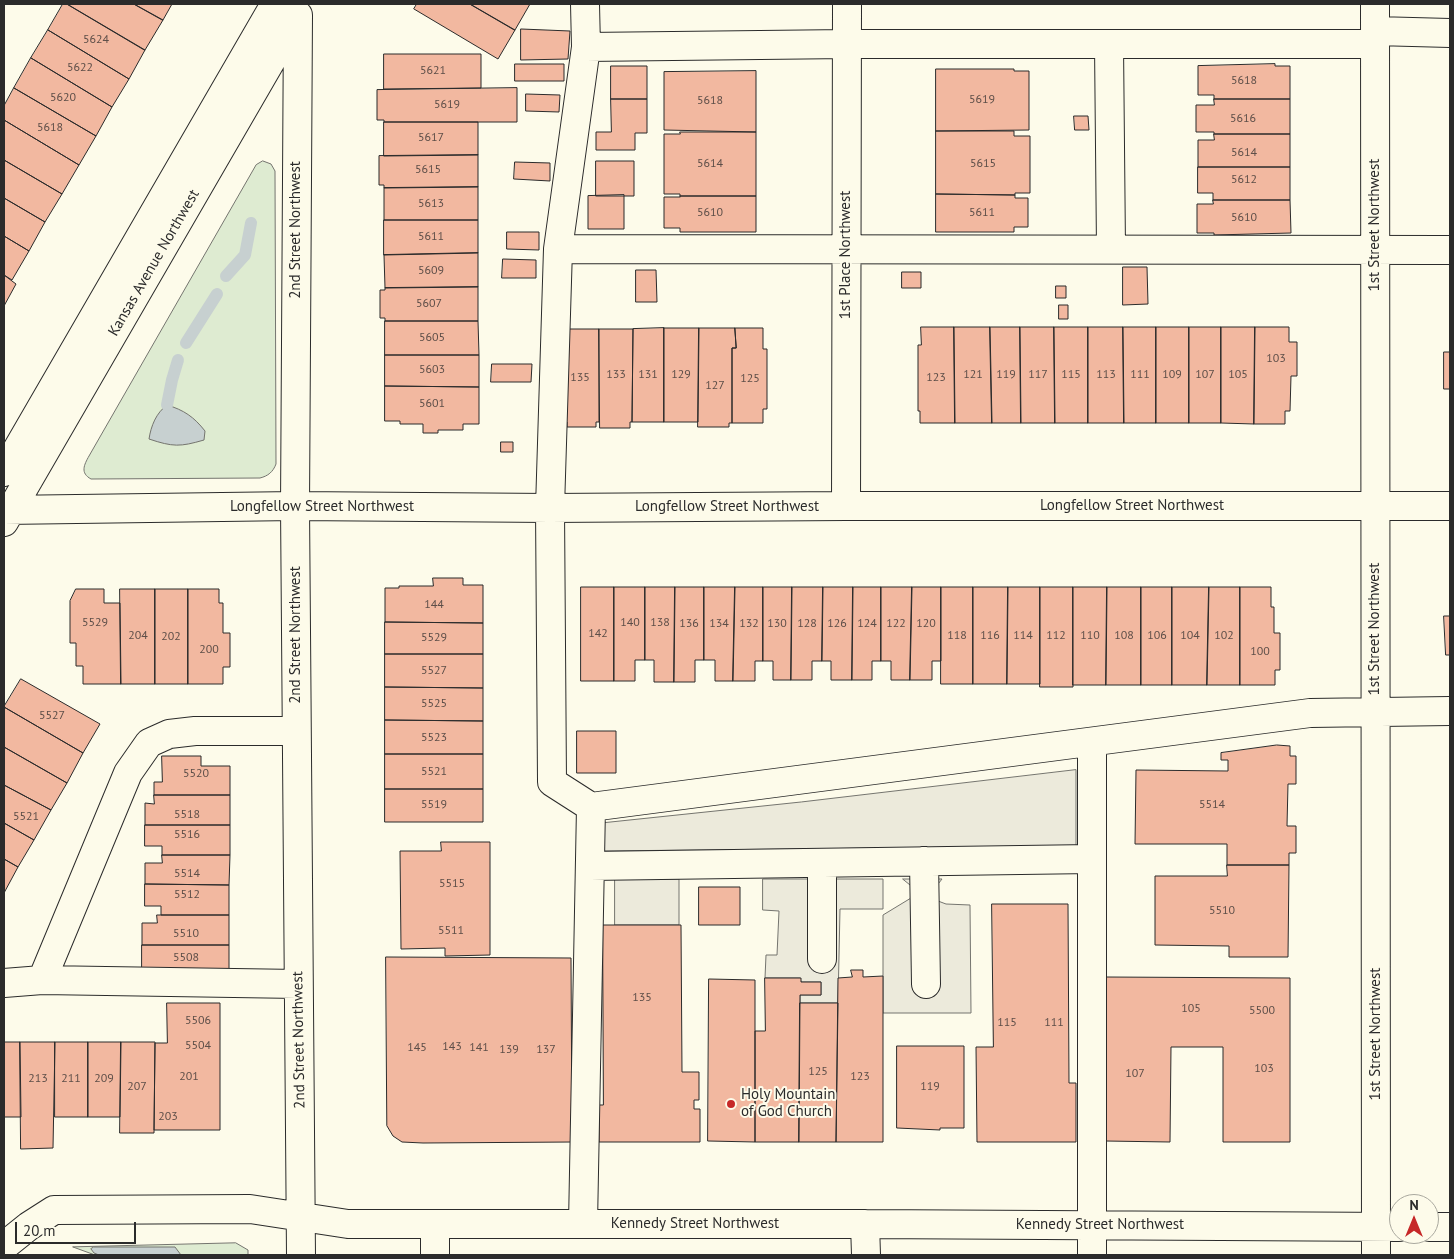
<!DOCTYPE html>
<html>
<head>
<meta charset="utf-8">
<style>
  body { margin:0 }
  #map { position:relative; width:1454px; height:1259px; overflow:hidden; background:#fdfbea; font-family:"PT Sans",sans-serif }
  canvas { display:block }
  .frame { position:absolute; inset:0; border:5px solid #2b2b2b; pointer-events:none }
  .north { position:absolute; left:1389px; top:1194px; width:50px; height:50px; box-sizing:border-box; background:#fdfbea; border:1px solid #a9a89e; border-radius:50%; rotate:0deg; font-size:14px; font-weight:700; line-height:20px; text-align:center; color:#2b2b2b }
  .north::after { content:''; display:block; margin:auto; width:18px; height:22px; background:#c62828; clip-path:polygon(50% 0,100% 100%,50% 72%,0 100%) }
  .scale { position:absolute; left:15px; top:1222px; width:121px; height:22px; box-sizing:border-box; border:2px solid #2b2b2b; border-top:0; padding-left:6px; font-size:15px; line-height:18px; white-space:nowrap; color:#2b2b2b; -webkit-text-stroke:4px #fdfbea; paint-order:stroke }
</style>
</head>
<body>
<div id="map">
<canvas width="1454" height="1259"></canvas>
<div class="frame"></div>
<div class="north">N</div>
<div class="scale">20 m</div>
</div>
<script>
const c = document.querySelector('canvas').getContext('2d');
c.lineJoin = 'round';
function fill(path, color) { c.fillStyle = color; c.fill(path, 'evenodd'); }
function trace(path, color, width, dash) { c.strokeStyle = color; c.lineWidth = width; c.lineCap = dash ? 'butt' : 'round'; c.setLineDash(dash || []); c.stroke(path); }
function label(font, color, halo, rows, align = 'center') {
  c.font = font + ' "PT Sans",sans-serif'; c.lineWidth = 4; c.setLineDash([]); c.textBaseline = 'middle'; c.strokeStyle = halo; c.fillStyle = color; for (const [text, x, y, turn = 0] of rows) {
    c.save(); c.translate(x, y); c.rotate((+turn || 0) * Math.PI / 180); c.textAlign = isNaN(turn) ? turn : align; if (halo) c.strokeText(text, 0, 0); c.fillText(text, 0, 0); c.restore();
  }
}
const green = new Path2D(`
  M263,161L271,164L275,171L276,464C273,472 268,476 260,478L91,479C80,473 84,465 89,456L256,165Z
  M236,1243L248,1250V1255H95L73,1247Z`);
fill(green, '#deebd1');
trace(green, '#74746e', 1);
const parking = new Path2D(`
  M1076,770V846L601,851V823L801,802Z
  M615,879H679V925H615Z
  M763,879H883V909H840L838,1003H800V995H821V982H801L800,978H765L766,955H777L779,911L763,910Z
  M903,879H942L935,888L938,901L946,904L970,905L971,1013H883V915L911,898L912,887Z`);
fill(parking, '#eceadb');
trace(parking, '#74746e', 1);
const water = new Path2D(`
  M167,405C184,410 194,417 205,431L204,440C180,447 173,447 149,439C151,426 156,413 167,405Z
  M94,1247H175L181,1255H99L94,1253L91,1249Z`);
fill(water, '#c7d0d0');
trace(water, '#74746e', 1);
trace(new Path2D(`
  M226,276L245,255L251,223
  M186,343L217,294
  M167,405L172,380L178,360`), '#c7d0d0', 12);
const building = new Path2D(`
  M63,4H67L145,50L129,79L48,30Z
  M67,4H134L163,20L145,50Z
  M134,4H172L163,20Z
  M417,4H470L515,30L498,59L414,9Z
  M470,4H530L515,30Z
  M521,29L570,31L568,59L521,60Z
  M48,30L129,79L112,107L31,58Z
  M384,54H481V88L384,89Z
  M31,58L112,107L96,136L14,88Z
  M515,64H564V81H515Z
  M1275,64V66H1290V99H1214V95H1198V66Z
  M611,66H647V99H611Z
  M936,69H1014V71H1029V130L936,131Z
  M756,71V132L664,130V72Z
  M14,88L96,136L79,165L4,120V106Z
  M517,88V122H384V120H377V90Z
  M526,94L560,95L559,112L526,111Z
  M611,99H647V133H635V150H596V132H611Z
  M1214,99H1290V134H1214V132H1196V105H1214Z
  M1074,116H1088L1089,130H1075Z
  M4,120L79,165L62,194L4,160Z
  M384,122H478V155L384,156Z
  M936,131H1014V136H1030V193H1015V195L936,194Z
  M680,132H756V196H680V194H664V134H680Z
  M1214,134H1290V167H1198V140H1214Z
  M478,155V187L384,188V185H379V156Z
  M4,160L62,194L45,222L4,198Z
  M596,161H634V196H596Z
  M515,162L550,163V181L514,179Z
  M1198,167H1290V200H1213V193H1198Z
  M478,187V220H384V188Z
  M936,194L1015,195V198H1028V227H1014V232H936Z
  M624,195V229H588V196Z
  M680,196H756V232H680V228H664V197H680Z
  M4,198L45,222L29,251L4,236Z
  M1213,200H1290L1291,233L1214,235V233H1197V204H1213Z
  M384,220H478V253L384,255Z
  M507,232H539V250L507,249Z
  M4,236L29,251L12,280L4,275Z
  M478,253V287L385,288L384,255Z
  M503,259L536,260V278H502Z
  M1123,267H1147L1148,304L1123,305Z
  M636,270H656L657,302H636Z
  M902,272H921V288H902Z
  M4,275L16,284L4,306Z
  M1056,286H1066V298H1056Z
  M478,287V321H385V318H380V290H385V288Z
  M1059,305H1068V319H1059Z
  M385,321H478L479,355H385Z
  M921,327H954L955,423H920V411H918V345H921Z
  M954,327H990L992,423H955Z
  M990,327H1020L1021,423H992Z
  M1020,327H1054L1055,423H1021Z
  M1054,327H1088V423H1055Z
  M1088,327H1123L1124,423H1088Z
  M1123,327H1156V423H1124Z
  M1156,327H1189V423H1156Z
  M1189,327H1221V423H1189Z
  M1221,327H1255L1254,424L1221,423Z
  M1255,327H1289V342H1297V376H1291L1290,411H1285V424H1254Z
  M664,328H699L698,422H664Z
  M664,328V422H632L633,329Z
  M699,328H735L736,348H732V423H729V427H698Z
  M735,328H763V349H767V409H763V423H732V348H736Z
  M567,329H599V422H596V427H567V422H561Z
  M599,329H633L632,422H630V428H600Z
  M1444,352H1450V389H1444Z
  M385,355H479V387L385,386Z
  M492,364H532L531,382H491Z
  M385,386L479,387V424H463V430H438V433H423V424H400V421H385Z
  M501,442H513V452H501Z
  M433,578H463V585H483V623L385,622V588H399V586H433Z
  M581,587H614V681H581Z
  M614,587H645V660H635V681H614Z
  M645,587H675L674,682H654V660H645Z
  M675,587H704V660H695V682H674Z
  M704,587H735L733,681H715V660H704Z
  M735,587H763V661H755V681H733Z
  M763,587H792L791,680H773V661H763Z
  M792,587H823L822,661H812V680H791Z
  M823,587H853L852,680H831V661H822Z
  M853,587H881V661H872V680H852Z
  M881,587H912L910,680H891V661H881Z
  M912,587H941V661H932V680H910Z
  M941,587H973V684H941Z
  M973,587H1008L1007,684H973Z
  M1008,587H1040V684H1007Z
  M1040,587H1073V687H1040Z
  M1073,587H1107L1106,685H1073Z
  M1107,587H1141V685H1106Z
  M1141,587H1172V685H1141Z
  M1172,587H1209L1207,685H1172Z
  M1209,587H1240V685H1207Z
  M1240,587H1271V607H1274V633H1280V670H1275V685H1240Z
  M76,589H104V603H120L121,684H83V666H76V643H70V601Z
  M120,589H155V684H121Z
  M155,589H188V684H155Z
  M188,589H219V603H223V633H230V667H223V684H188Z
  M1444,616H1450V655H1446Z
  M385,622L483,623V654H385Z
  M385,654H483V688L385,687Z
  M21,679L100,724L83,753L4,707Z
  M385,687L483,688V721L385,720Z
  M4,707L83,753L67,783L4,747Z
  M385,720L483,721V754H385Z
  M577,731H616V773H577Z
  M1277,745L1290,746V756H1296V784H1288L1287,826H1296V853H1289V865H1227V844H1135L1136,770L1228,771V760H1221V753Z
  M4,747L67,783L51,810L4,785Z
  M385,754H483V789H385Z
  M162,756H201V766H230V795H154V782H162Z
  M4,785L51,810L34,840L4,823Z
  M385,789H483V822H385Z
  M154,795H230V825H145V803L154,804Z
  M4,823L34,840L18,867L4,859Z
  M145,825H230V855H162V846H145Z
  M441,842H490V955L445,956V948L401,949L400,851H441Z
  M162,855H230L229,885L145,884V863H162Z
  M4,859L18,867L4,893Z
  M1227,865H1289L1288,957H1229V946L1155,945V876H1227Z
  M145,884L229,885V915H161V906H145Z
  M699,887H740V925H699Z
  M992,904H1068L1069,1083H1076V1142H977L976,1047H993Z
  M157,915H229V945H142V923H157Z
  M603,925H681L682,1072H699V1100H694V1109H700V1142H599V1105H603Z
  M142,945H229V972L142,974Z
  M386,957L571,958L572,1142L423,1143L402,1142L393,1136L387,1126Z
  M851,970H863V977L883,976V1142H836L838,978L852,977Z
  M1105,977L1290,978V1142H1223V1047H1171L1170,1142L1105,1141Z
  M765,978H801V982H821V995H800L799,1142H755V1031H765Z
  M709,979L755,980V1142L708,1141Z
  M167,1003H220V1130H154L155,1043H167Z
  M800,1003H838L836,1142H799Z
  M4,1042H20L21,1117H4Z
  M20,1042H55L53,1148L21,1149Z
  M55,1042H88V1117H55Z
  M88,1042H121L120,1117H88Z
  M121,1042H155L154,1133H120Z
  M897,1046H964V1128H940V1130L897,1128Z`);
fill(building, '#f2b8a0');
trace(building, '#2b2b2b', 1);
const minor = new Path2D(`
  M1375,4L1376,1255
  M298,15L295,506L301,1255
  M1375,31L1450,33
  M1109,44L1111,249
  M586,47L847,44H1375
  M558,249L1450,250
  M4,472L275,4
  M846,506L847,4
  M4,510L295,506L550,508L846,506H1450
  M4,522L297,16
  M1092,742V1255
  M591,807L1310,713L1450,711
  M924,861L926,984
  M590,866L1092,859
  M822,959V863
  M42,980L128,773L149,743L169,734L195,731H296
  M4,983L42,980L298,984
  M435,1224V1255
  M583,1224L591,807L552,782L550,508L558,249L586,47L585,4
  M865,1224L866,1255
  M1429,1227H1450
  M4,1246L29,1226L54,1210L250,1209L348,1224H865L1399,1227`);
trace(minor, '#2b2b2b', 30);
trace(minor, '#fdfbea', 28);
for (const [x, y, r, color] of [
  [731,1104,5,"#c62828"]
]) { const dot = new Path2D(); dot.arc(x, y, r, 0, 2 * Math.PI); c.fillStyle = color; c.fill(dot); trace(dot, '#fdfbea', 2); }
label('12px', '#5d4e48', null, [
  ["5624",96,40],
  ["5622",80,68],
  ["5621",433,71],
  ["5618",1244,81],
  ["5620",63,98],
  ["5619",982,100],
  ["5618",710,101],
  ["5619",447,105],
  ["5616",1243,119],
  ["5618",50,128],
  ["5617",431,138],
  ["5614",1244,153],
  ["5614",710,164],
  ["5615",983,164],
  ["5615",428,170],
  ["5612",1244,180],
  ["5613",431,204],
  ["5610",710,213],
  ["5611",982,213],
  ["5610",1244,218],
  ["5611",431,237],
  ["5609",431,271],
  ["5607",429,304],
  ["5605",432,338],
  ["103",1276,359],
  ["5603",432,370],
  ["133",616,375],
  ["131",648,375],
  ["129",681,375],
  ["121",973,375],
  ["119",1006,375],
  ["117",1038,375],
  ["115",1071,375],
  ["113",1106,375],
  ["111",1140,375],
  ["109",1172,375],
  ["107",1205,375],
  ["105",1238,375],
  ["135",580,378],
  ["123",936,378],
  ["125",750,379],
  ["127",715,386],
  ["5601",432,404],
  ["144",434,605],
  ["5529",95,623],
  ["140",630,623],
  ["138",660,623],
  ["136",689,624],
  ["134",719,624],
  ["132",749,624],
  ["130",777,624],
  ["128",807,624],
  ["126",837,624],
  ["124",867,624],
  ["122",896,624],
  ["120",926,624],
  ["142",598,634],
  ["204",138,636],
  ["118",957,636],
  ["116",990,636],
  ["114",1023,636],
  ["112",1056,636],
  ["110",1090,636],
  ["108",1124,636],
  ["106",1157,636],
  ["104",1190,636],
  ["102",1224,636],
  ["202",171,637],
  ["5529",434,638],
  ["200",209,650],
  ["100",1260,652],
  ["5527",434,671],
  ["5525",434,704],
  ["5527",52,716],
  ["5523",434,738],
  ["5521",434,772],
  ["5520",196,774],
  ["5519",434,805],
  ["5514",1212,805],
  ["5518",187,815],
  ["5521",26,817],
  ["5516",187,835],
  ["5514",187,874],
  ["5515",452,884],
  ["5512",187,895],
  ["5510",1222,911],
  ["5511",451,931],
  ["5510",186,934],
  ["5508",186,958],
  ["135",642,998],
  ["105",1191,1009],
  ["5500",1262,1011],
  ["5506",198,1021],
  ["115",1007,1023],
  ["111",1054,1023],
  ["5504",198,1046],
  ["143",452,1047],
  ["145",417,1048],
  ["141",479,1048],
  ["139",509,1050],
  ["137",546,1050],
  ["103",1264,1069],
  ["125",818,1072],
  ["107",1135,1074],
  ["201",189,1077],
  ["123",860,1077],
  ["213",38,1079],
  ["211",71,1079],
  ["209",104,1079],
  ["207",137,1087],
  ["119",930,1087],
  ["203",168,1117]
]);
label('15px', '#2b2b2b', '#fdfbea', [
  ["1st Street Northwest",1375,225,-90],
  ["2nd Street Northwest",296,230,-90],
  ["1st Place Northwest",846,255,-90],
  ["Kansas Avenue Northwest",154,263,-60],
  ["Longfellow Street Northwest",1132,506],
  ["Longfellow Street Northwest",322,507],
  ["Longfellow Street Northwest",727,507],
  ["1st Street Northwest",1375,629,-90],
  ["2nd Street Northwest",296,635,-90],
  ["1st Street Northwest",1376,1034,-90],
  ["2nd Street Northwest",299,1040,-91],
  ["Kennedy Street Northwest",695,1224],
  ["Kennedy Street Northwest",1100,1225]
]);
label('15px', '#2b2b2b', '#fdfbea', [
  ["Holy Mountain",741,1095],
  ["of God Church",741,1112]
], 'left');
</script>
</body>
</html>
